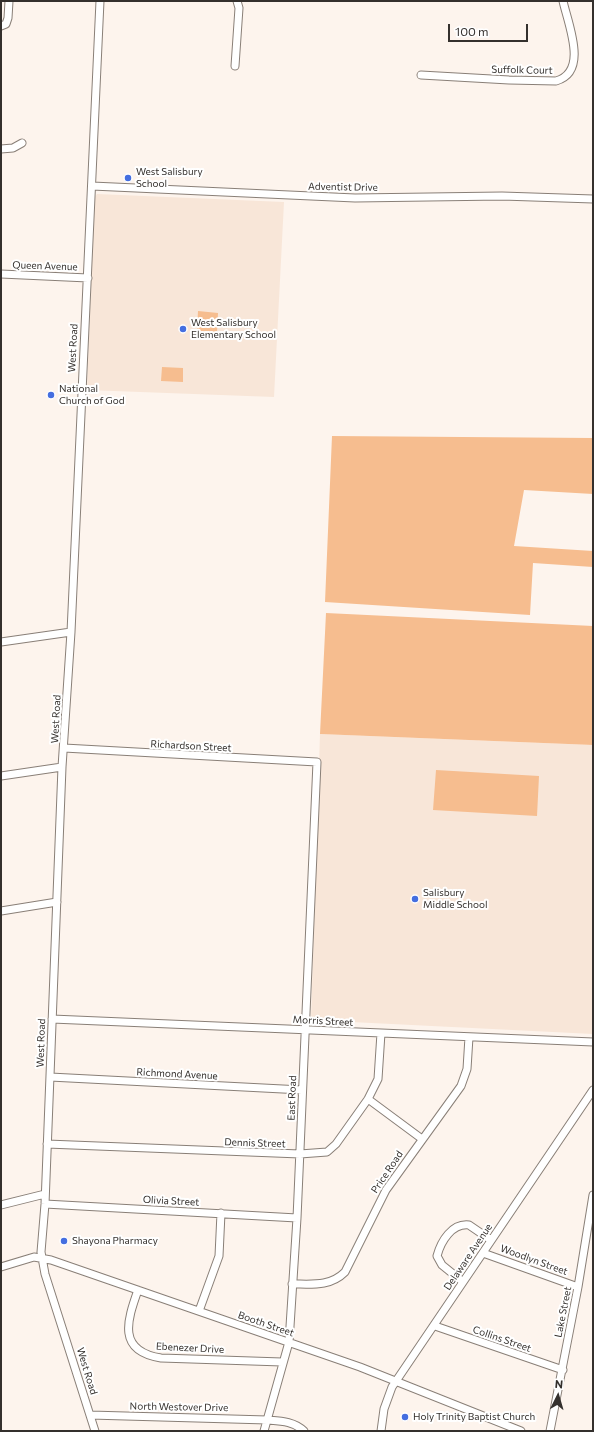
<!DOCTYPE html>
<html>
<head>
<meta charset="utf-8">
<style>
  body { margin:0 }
  #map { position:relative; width:594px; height:1432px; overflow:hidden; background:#fdf4ed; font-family:Commissioner,sans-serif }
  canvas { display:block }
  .frame { position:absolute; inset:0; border:2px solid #34302d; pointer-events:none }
  .north { position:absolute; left:538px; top:1376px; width:40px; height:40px; -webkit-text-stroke:3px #fff; paint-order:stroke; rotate:5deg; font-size:11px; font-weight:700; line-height:16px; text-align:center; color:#34302d }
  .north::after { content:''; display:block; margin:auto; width:14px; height:18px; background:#34302d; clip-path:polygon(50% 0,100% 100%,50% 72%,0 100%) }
  .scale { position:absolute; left:448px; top:24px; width:80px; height:18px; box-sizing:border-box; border:2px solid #34302d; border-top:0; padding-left:5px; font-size:12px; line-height:14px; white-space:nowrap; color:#34302d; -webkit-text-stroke:3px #fff; paint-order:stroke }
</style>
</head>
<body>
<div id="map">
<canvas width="594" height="1432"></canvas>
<div class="frame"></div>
<div class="north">N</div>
<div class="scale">100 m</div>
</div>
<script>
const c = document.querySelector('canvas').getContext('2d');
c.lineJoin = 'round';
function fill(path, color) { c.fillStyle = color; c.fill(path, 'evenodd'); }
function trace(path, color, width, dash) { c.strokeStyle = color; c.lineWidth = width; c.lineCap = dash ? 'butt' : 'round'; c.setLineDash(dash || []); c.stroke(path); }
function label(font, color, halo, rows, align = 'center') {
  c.font = font + ' Commissioner,sans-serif'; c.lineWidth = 4; c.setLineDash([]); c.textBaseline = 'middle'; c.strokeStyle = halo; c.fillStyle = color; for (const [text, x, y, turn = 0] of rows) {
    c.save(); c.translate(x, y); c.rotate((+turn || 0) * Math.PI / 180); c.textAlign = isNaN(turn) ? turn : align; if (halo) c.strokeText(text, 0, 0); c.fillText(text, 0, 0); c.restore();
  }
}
fill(new Path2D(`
  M97,194L284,202L274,397L87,390L94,198Z
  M320,734L593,745V1034L311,1020Z`), '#f8e6d8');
fill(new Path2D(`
  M198,311L218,313L217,332L197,331Z
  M162,367L183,368V382L161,381Z
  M332,436L593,438V494L524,490L514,546L593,551V567L533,563L530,615L325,602Z
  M326,613L593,626V745L320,734Z
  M436,770L539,776L537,816L433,810Z`), '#f6bd8f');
const minor = new Path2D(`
  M1,26L6,24L8,18L9,1
  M235,66L239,8L237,1
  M421,75L509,80L556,81C589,72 568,24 563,1
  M1,149L13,148L22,143
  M92,186L355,198L502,196L593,199
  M1,274L88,278
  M1,642L71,632
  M64,748L317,762L297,1218L289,1342L264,1431
  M1,776L62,767
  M1,911L57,902
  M52,1019L593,1042
  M50,1077L302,1090
  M368,1099L422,1139
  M47,1144L300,1154L327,1152L336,1144L368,1099L378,1079L381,1033
  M45,1204L297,1218
  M1,1205L45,1194
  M483,1253L578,1287
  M1,1267L34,1257L51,1260L360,1367L521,1431
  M463,1282L442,1265L437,1256C441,1241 452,1223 469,1225L491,1240
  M292,1284C311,1284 330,1287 345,1272L386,1190L461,1086L467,1069L469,1037
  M138,1290C127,1321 117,1351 161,1358L282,1362
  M199,1311L219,1256L221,1213
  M435,1326L563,1370
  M90,1415L267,1420C280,1421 294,1421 304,1431
  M95,1431L45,1274L41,1252L45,1204L62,767L71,632L100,1
  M381,1431L384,1409L392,1387L593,1090
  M550,1431L578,1287L593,1195`);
trace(minor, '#897f77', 9);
trace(minor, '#fff', 7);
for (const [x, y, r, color] of [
  [128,178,4,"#446ee0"],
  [183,329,4,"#446ee0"],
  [51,395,4,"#446ee0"],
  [415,899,4,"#446ee0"],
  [64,1241,4,"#446ee0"],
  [405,1417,4,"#446ee0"]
]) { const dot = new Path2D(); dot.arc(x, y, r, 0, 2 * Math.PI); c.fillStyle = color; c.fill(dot); trace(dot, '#fff', 1.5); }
label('10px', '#34302d', '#fff', [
  ["Suffolk Court",522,70,1],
  ["Adventist Drive",343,187,1],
  ["Queen Avenue",45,266,2],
  ["West Road",73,348,-87],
  ["West Road",56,719,-87],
  ["Richardson Street",191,746,3],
  ["Morris Street",323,1021,3],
  ["West Road",41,1043,-88],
  ["Richmond Avenue",177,1074,3],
  ["East Road",292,1098,-88],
  ["Dennis Street",255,1143,2],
  ["Price Road",387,1172,-56],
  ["Olivia Street",171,1201,3],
  ["Delaware Avenue",468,1257,-56],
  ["Woodlyn Street",534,1260,20],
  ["Lake Street",563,1312,-79],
  ["Booth Street",266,1324,19],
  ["Collins Street",502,1339,19],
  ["Ebenezer Drive",190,1348,3],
  ["West Road",87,1371,73],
  ["North Westover Drive",179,1407,1]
]);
label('10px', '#34302d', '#fff', [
  ["West Salisbury",136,172],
  ["School",136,184],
  ["West Salisbury",191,323],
  ["Elementary School",191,335],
  ["National",59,389],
  ["Church of God",59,401],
  ["Salisbury",423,893],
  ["Middle School",423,905],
  ["Shayona Pharmacy",72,1241],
  ["Holy Trinity Baptist Church",413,1417]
], 'left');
</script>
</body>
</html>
